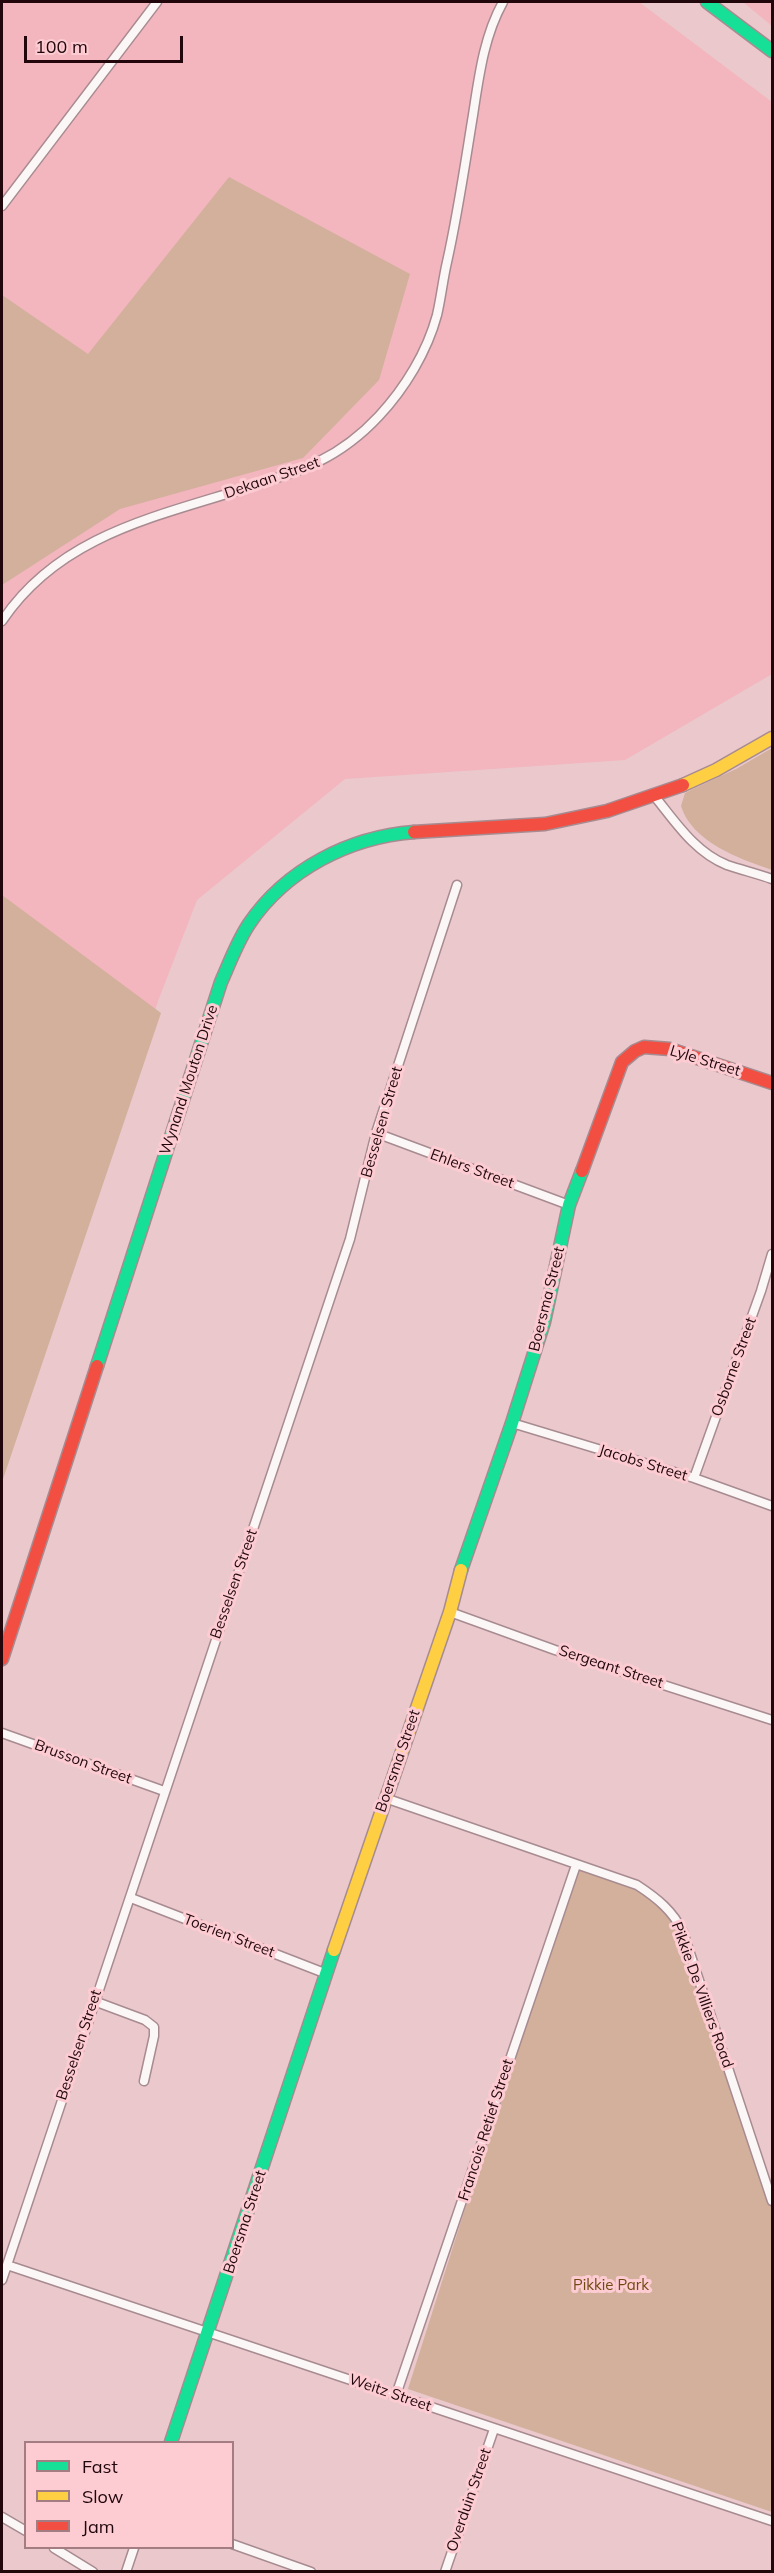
<!DOCTYPE html>
<html>
<head>
<meta charset="utf-8">
<style>
  body { margin:0 }
  #map { position:relative; width:774px; height:2573px; overflow:hidden; background:#eac8cc; font-family:Mulish,sans-serif }
  canvas { display:block }
  .frame { position:absolute; inset:0; border:3px solid #21070c; pointer-events:none }
  .legend { position:absolute; left:24px; top:2441px; width:210px; height:108px; box-sizing:border-box; background:#fcccd2; border:2px solid #a47d83; margin:0; padding:8px 10px; list-style:none; font-size:18px; color:#21070c }
  .legend li { display:flex; align-items:center; gap:12px; height:30px }
  .legend b { width:30px; border:2px solid #a47d83 }
  .scale { position:absolute; left:24px; top:36px; width:159px; height:27px; box-sizing:border-box; border:3px solid #21070c; border-top:0; padding-left:8px; font-size:18px; line-height:21px; white-space:nowrap; color:#21070c; -webkit-text-stroke:4px #fcccd2; paint-order:stroke }
</style>
</head>
<body>
<div id="map">
<canvas width="774" height="2573"></canvas>
<div class="frame"></div>
<ul class="legend">
<li><b style="height:8px;background:#16e098"></b>Fast</li>
<li><b style="height:8px;background:#ffcf43"></b>Slow</li>
<li><b style="height:8px;background:#f24e42"></b>Jam</li>
</ul>
<div class="scale">100 m</div>
</div>
<script>
const c = document.querySelector('canvas').getContext('2d');
c.lineJoin = 'round';
function fill(path, color) { c.fillStyle = color; c.fill(path, 'evenodd'); }
function trace(path, color, width, dash) { c.strokeStyle = color; c.lineWidth = width; c.lineCap = dash ? 'butt' : 'round'; c.setLineDash(dash || []); c.stroke(path); }
function label(font, color, halo, rows, align = 'center') {
  c.font = font + ' Mulish,sans-serif'; c.lineWidth = 6; c.setLineDash([]); c.textBaseline = 'middle'; c.strokeStyle = halo; c.fillStyle = color; for (const [text, x, y, turn = 0] of rows) {
    c.save(); c.translate(x, y); c.rotate((+turn || 0) * Math.PI / 180); c.textAlign = isNaN(turn) ? turn : align; if (halo) c.strokeText(text, 0, 0); c.fillText(text, 0, 0); c.restore();
  }
}
fill(new Path2D(`
  M2,2H639L772,102V674L625,760L345,779L197,900L158,1001L2,1475Z
  M743,2H772V26Z`), '#f3b5be');
fill(new Path2D(`
  M229,177L410,274L379,380L303,458L120,509L2,585V295L88,354Z
  M772,748V870C740,859 692,842 681,806L685,793L691,790L736,769Z
  M2,895L161,1013L2,1482Z
  M577,1867L635,1881L674,1914L772,2208V2512L408,2389L514,2054Z`), '#d2b09c');
const street = new Path2D(`
  M2,206L157,2
  M2,621C59,536 154,517 246,488C300,471 338,460 379,416C405,388 427,352 437,315C441,298 443,279 447,262C458,213 465,164 473,115C479,76 484,36 503,2
  M656,798C676,823 696,853 727,865C742,870 758,874 772,879
  M376,1133L569,1205
  M512,1423L694,1478L772,1506
  M694,1478L761,1291L772,1254
  M450,1612L555,1650L772,1720
  M2,1733L164,1791
  M385,1798L637,1885C657,1898 673,1911 683,1932L772,2201
  M131,1898L327,1974
  M94,2001L145,2020L154,2027V2036L144,2081
  M7,2265L772,2521
  M2,2280L350,1239L376,1133L457,885
  M396,2395L576,1865
  M2,2517L26,2531
  M232,2544L311,2572
  M54,2548L93,2572
  M126,2572L134,2548
  M445,2572L494,2429`);
const fast = new Path2D(`
  M707,2L772,51
  M97,1366L221,982C230,962 237,942 249,924C286,869 350,837 414,832
  M461,1570L512,1423L544,1322L569,1205L582,1171
  M171,2442L334,1950`);
const slow = new Path2D(`
  M683,785L716,770L772,738
  M334,1950L450,1612L461,1570`);
const jam = new Path2D(`
  M414,832L545,824L607,811L683,785
  M582,1171L622,1062L635,1051L644,1047L670,1049L772,1083
  M2,1659L97,1366`);
trace(street, '#a78b90', 11);
trace(fast, '#a78b90', 15);
trace(slow, '#a78b90', 15);
trace(jam, '#a78b90', 15);
trace(street, '#fcf7f7', 8);
trace(fast, '#16e098', 12);
trace(slow, '#ffcf43', 12);
trace(jam, '#f24e42', 12);
label('15px', '#21070c', '#fcccd2', [
  ["Dekaan Street",272,478,-19],
  ["Lyle Street",705,1061,17],
  ["Wynand Mouton Drive",189,1080,-72],
  ["Besselsen Street",382,1122,-74],
  ["Ehlers Street",472,1169,20],
  ["Boersma Street",547,1299,-76],
  ["Osborne Street",734,1367,-70],
  ["Jacobs Street",643,1463,17],
  ["Besselsen Street",234,1584,-71],
  ["Sergeant Street",611,1667,18],
  ["Boersma Street",398,1761,-71],
  ["Brusson Street",83,1762,20],
  ["Toerien Street",229,1936,21],
  ["Pikkie De Villiers Road",702,1995,70],
  ["Besselsen Street",79,2045,-72],
  ["Francois Retief Street",486,2130,-72],
  ["Boersma Street",245,2222,-72],
  ["Weitz Street",390,2393,19],
  ["Overduin Street",469,2500,-71]
]);
label('15px', '#714a13', '#fcccd2', [
  ["Pikkie Park",611,2285]
]);
</script>
</body>
</html>
